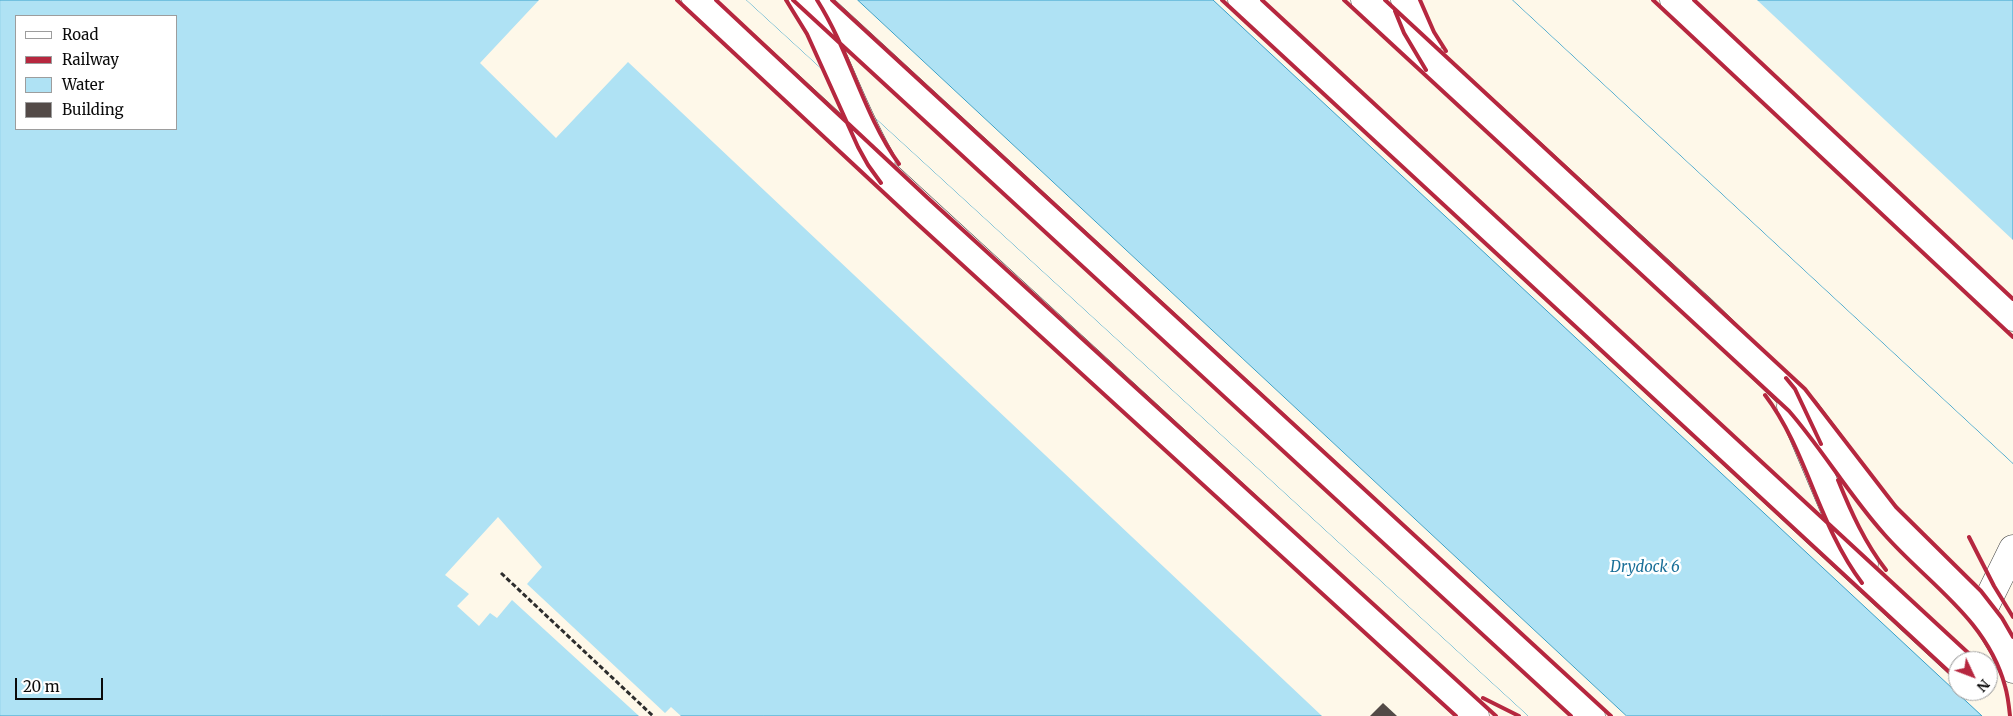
<!DOCTYPE html>
<html>
<head>
<meta charset="utf-8">
<style>
  body { margin:0 }
  #map { position:relative; width:2013px; height:716px; overflow:hidden; background:#fef8e9; font-family:Merriweather,serif }
  canvas { display:block }
  .legend { position:absolute; left:15px; top:15px; width:162px; height:115px; box-sizing:border-box; background:#fff; border:1px solid #9d9d9d; margin:0; padding:6px 9px; list-style:none; font-size:15px; color:#0b0b0b }
  .legend li { display:flex; align-items:center; gap:10px; height:25px }
  .legend b { width:25px; border:1px solid #9d9d9d }
  .north { position:absolute; left:1948px; top:651px; width:50px; height:50px; box-sizing:border-box; background:#fff; border:1px solid #9d9d9d; border-radius:50%; rotate:133deg; font-size:14px; font-weight:700; line-height:20px; text-align:center; color:#0b0b0b }
  .north::after { content:''; display:block; margin:auto; width:18px; height:22px; background:#b6273f; clip-path:polygon(50% 0,100% 100%,50% 72%,0 100%) }
  .scale { position:absolute; left:15px; top:678px; width:88px; height:22px; box-sizing:border-box; border:2px solid #0b0b0b; border-top:0; padding-left:6px; font-size:15px; line-height:18px; white-space:nowrap; color:#0b0b0b; -webkit-text-stroke:4px #fff; paint-order:stroke }
</style>
</head>
<body>
<div id="map">
<canvas width="2013" height="716"></canvas>
<ul class="legend">
<li><b style="height:6px;background:#fff"></b>Road</li>
<li><b style="height:6px;background:#b6273f"></b>Railway</li>
<li><b style="height:14px;background:#afe2f4"></b>Water</li>
<li><b style="height:14px;background:#534a47"></b>Building</li>
</ul>
<div class="north">N</div>
<div class="scale">20 m</div>
</div>
<script>
const c = document.querySelector('canvas').getContext('2d');
c.lineJoin = 'round';
function fill(path, color) { c.fillStyle = color; c.fill(path, 'evenodd'); }
function trace(path, color, width, dash) { c.strokeStyle = color; c.lineWidth = width; c.lineCap = dash ? 'butt' : 'round'; c.setLineDash(dash || []); c.stroke(path); }
function label(font, color, halo, rows, align = 'center') {
  c.font = font + ' Merriweather,serif'; c.lineWidth = 5; c.setLineDash([]); c.textBaseline = 'middle'; c.strokeStyle = halo; c.fillStyle = color; for (const [text, x, y, turn = 0] of rows) {
    c.save(); c.translate(x, y); c.rotate((+turn || 0) * Math.PI / 180); c.textAlign = isNaN(turn) ? turn : align; if (halo) c.strokeText(text, 0, 0); c.fillText(text, 0, 0); c.restore();
  }
}
const water = new Path2D(`
  M0,0H746L1528,716H0ZM16,16H176V129H16Z
  M858,0H1213L1982,716H1627Z
  M1513,0H2013V463Z`);
fill(water, '#afe2f4');
trace(water, '#38a0c9', 1);
fill(new Path2D(`
  M539,0H746L1528,716H1322L628,62L556,138L480,63Z
  M1513,0H1757L2013,240V463Z
  M498,517L542,567L527,584L665,713L671,707L681,716H639L512,600L497,618L490,613L479,626L457,606L469,594L445,575Z`), '#fef8e9');
fill(new Path2D(`
  M1383,703L1397,716H1370Z`), '#534a47');
const minor = new Path2D(`
  M696,0L1475,716
  M803,0C834,50 851,109 881,160
  M814,0L1591,716
  M1242,0L1958,663
  M1365,0L1702,310L1806,411L1880,509L1982,612L2003,647L2013,669
  M1405,0L1416,29L1427,46
  M1674,0L2013,317
  M1791,406L1841,524L1864,564
  M1982,612L2013,549`);
trace(minor, '#3e3e3e', 29);
trace(new Path2D(`
  M501,573L653,716`), '#2d2d2d', 3, [5, 2.5]);
trace(minor, '#fff', 28);
trace(new Path2D(`
  M677,0L912,219L1456,716
  M716,0L930,200L1496,716
  M786,0L807,34L858,147L868,165L881,183
  M793,0L1571,716
  M817,0C850,52 863,114 899,164
  M832,0L1611,716
  M1222,0L1958,680
  M1262,0L1977,661
  M1344,0L1789,411C1823,450 1849,495 1884,534C1927,583 1987,619 2005,686C2008,696 2009,706 2010,716
  M1385,0L1805,389L1896,507L1981,591L2002,618L2013,637
  M1420,0L1434,32L1446,51
  M1653,0L2013,337
  M1694,0L2013,299
  M1395,11L1404,33L1426,70
  M1786,378L1795,389L1821,444
  M1765,395C1807,450 1818,525 1862,583
  M1838,480C1851,512 1865,543 1886,570
  M1969,537L1994,586L2013,617
  M1483,698L1519,716`), '#b6273f', 4);
label('italic 15px', '#196f98', '#fff', [
  ["Drydock 6",1645,568]
]);
</script>
</body>
</html>
